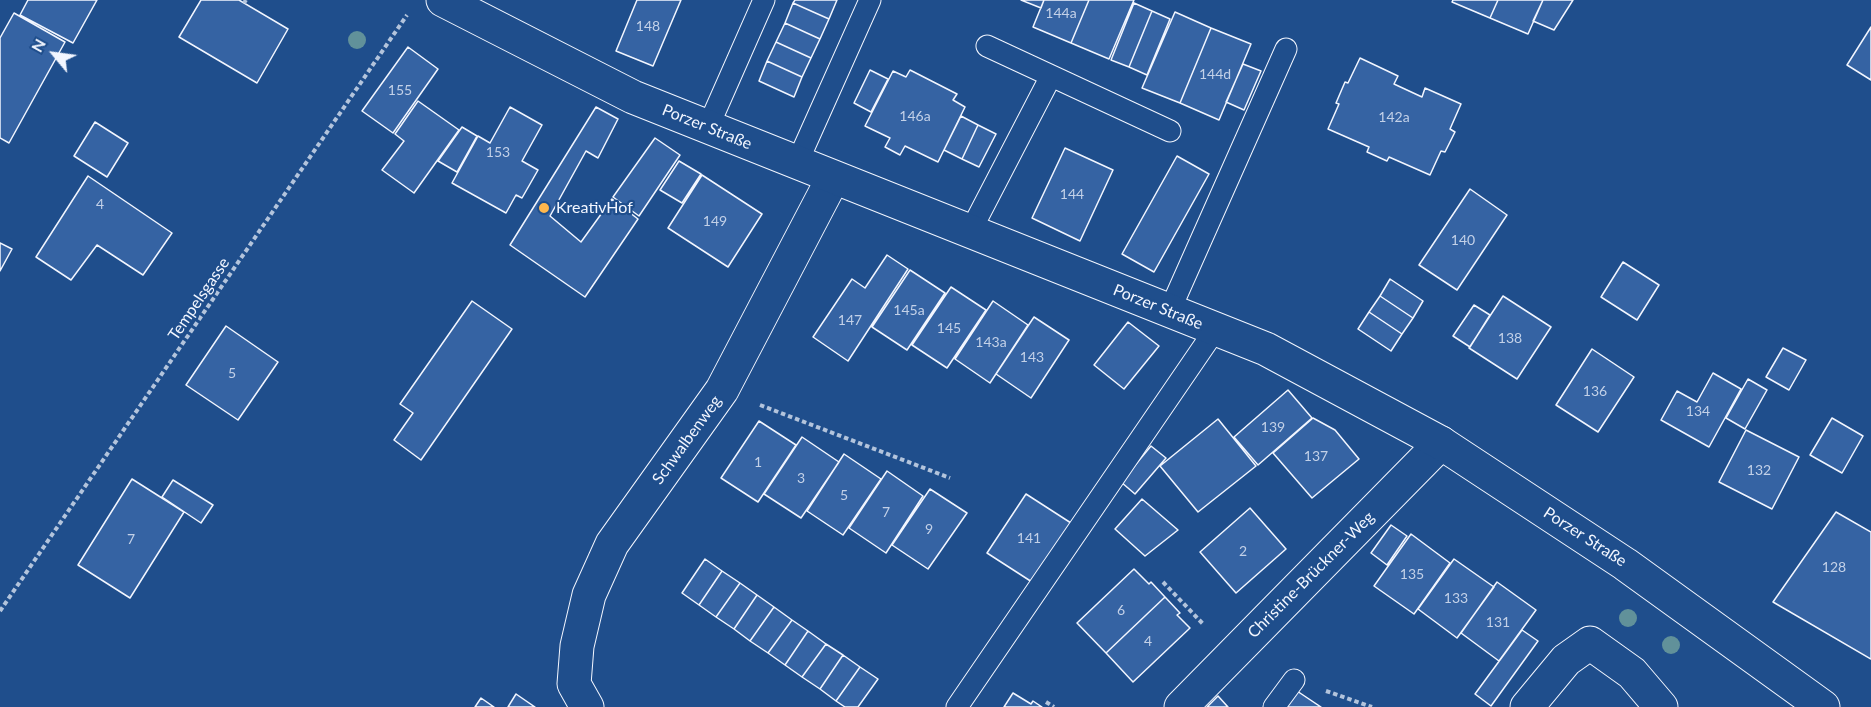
<!DOCTYPE html>
<html>
<head>
<meta charset="utf-8">
<style>
  body { margin:0 }
  #map { position:relative; width:1871px; height:707px; overflow:hidden; background:#1f4e8c; font-family:Lato,sans-serif }
  canvas { display:block }
  .north { position:absolute; left:24px; top:24px; width:60px; height:60px; -webkit-text-stroke:4px #1f4e8c; paint-order:stroke; rotate:299deg; font-size:16px; font-weight:700; line-height:24px; text-align:center; color:#f2f6ff }
  .north::after { content:''; display:block; margin:auto; width:21px; height:27px; background:#f2f6ff; clip-path:polygon(50% 0,100% 100%,50% 72%,0 100%) }
</style>
</head>
<body>
<div id="map">
<canvas width="1871" height="707"></canvas>
<div class="north">N</div>
</div>
<script>
const c = document.querySelector('canvas').getContext('2d');
c.lineJoin = 'round';
function fill(path, color) { c.fillStyle = color; c.fill(path, 'evenodd'); }
function trace(path, color, width, dash) { c.strokeStyle = color; c.lineWidth = width; c.lineCap = dash ? 'butt' : 'round'; c.setLineDash(dash || []); c.stroke(path); }
function label(font, color, halo, rows, align = 'center') {
  c.font = font + ' Lato,sans-serif'; c.lineWidth = 4.5; c.setLineDash([]); c.textBaseline = 'middle'; c.strokeStyle = halo; c.fillStyle = color; for (const [text, x, y, turn = 0] of rows) {
    c.save(); c.translate(x, y); c.rotate((+turn || 0) * Math.PI / 180); c.textAlign = isNaN(turn) ? turn : align; if (halo) c.strokeText(text, 0, 0); c.fillText(text, 0, 0); c.restore();
  }
}
const building = new Path2D(`
  M28,0H97L73,43L20,15Z
  M201,0H239L288,29L257,83L179,37Z
  M637,0H681L653,66L616,51Z
  M795,0H837L829,19L793,3Z
  M1021,0H1044L1041,8Z
  M1044,0H1089L1071,43L1033,27Z
  M1089,0H1134L1109,59L1071,43Z
  M1453,0H1498L1490,18L1452,2Z
  M1498,0H1543L1528,34L1490,18Z
  M1543,0H1573L1554,30L1533,21Z
  M793,3L829,19L820,39L785,23Z
  M1134,3L1152,11L1129,67L1111,60Z
  M1152,11L1170,19L1147,75L1129,67Z
  M1175,12L1211,28L1180,103L1142,88Z
  M14,13L65,42L9,143L0,138V38Z
  M785,23L820,39L811,58L776,42Z
  M1871,27V80L1847,65Z
  M1211,28L1251,44L1219,120L1180,103Z
  M776,42L811,58L802,77L767,61Z
  M408,47L438,69L393,133L362,111Z
  M1360,58L1398,76L1394,84L1422,97L1425,88L1461,104L1450,129L1455,132L1445,152L1441,151L1430,175L1389,157L1387,161L1367,152L1369,147L1328,129L1339,104L1336,103L1345,82L1348,83Z
  M767,61L802,77L794,97L759,81Z
  M1243,64L1261,71L1244,110L1226,102Z
  M870,70L888,79L871,112L854,103Z
  M910,70L957,94L953,100L965,107L938,162L905,146L900,155L885,147L890,138L865,126L893,71L906,77Z
  M418,101L459,130L414,193L382,170L404,141L395,134Z
  M510,107L542,125L522,161L538,170L522,198L516,195L506,213L452,183L478,136L490,143Z
  M596,107L618,119L598,158L586,151L550,216L581,242L612,199L638,219L585,297L510,245Z
  M961,116L978,125L962,159L944,150Z
  M95,122L128,143L107,177L74,156Z
  M978,125L996,134L979,167L962,159Z
  M462,127L477,136L457,172L438,161Z
  M655,138L680,155L639,216L613,197Z
  M1065,148L1113,170L1080,241L1032,218Z
  M1177,156L1209,174L1154,272L1122,254Z
  M679,161L701,174L682,203L660,190Z
  M702,175L762,214L728,267L668,228Z
  M88,176L172,233L143,275L97,245L71,280L36,257Z
  M1470,189L1507,215L1457,290L1419,265Z
  M0,243L12,249L0,271Z
  M887,255L908,269L848,361L813,337L852,279L865,288Z
  M1623,262L1659,285L1637,320L1601,297Z
  M910,270L945,293L907,350L872,327Z
  M1390,279L1423,301L1413,318L1380,296Z
  M951,287L986,310L947,368L912,345Z
  M1380,296L1413,318L1402,334L1369,312Z
  M1503,296L1551,327L1517,379L1469,348Z
  M472,301L512,329L421,460L394,440L413,413L400,404Z
  M993,301L1028,325L990,383L955,359Z
  M1474,305L1490,315L1470,347L1453,336Z
  M1369,312L1402,334L1391,351L1358,329Z
  M1034,317L1069,340L1031,398L996,374Z
  M1128,322L1159,346L1124,389L1094,365Z
  M226,326L278,362L238,420L186,385Z
  M1783,348L1806,360L1789,390L1766,377Z
  M1592,349L1634,377L1598,432L1556,405Z
  M1713,373L1741,389L1709,447L1661,420L1677,391L1697,402Z
  M1748,379L1767,390L1745,429L1726,418Z
  M1288,390L1312,418L1258,465L1234,437Z
  M1313,418L1335,430L1359,459L1312,498L1273,453Z
  M1832,418L1863,436L1842,473L1810,455Z
  M1218,419L1256,466L1198,512L1160,466Z
  M759,421L796,445L758,502L721,478Z
  M1746,430L1799,457L1772,509L1719,482Z
  M802,437L839,462L801,518L764,494Z
  M1151,446L1166,458L1135,494L1121,482Z
  M844,454L881,479L843,535L807,511Z
  M887,471L923,496L886,553L849,528Z
  M132,479L184,512L130,598L78,565Z
  M173,480L213,505L201,523L162,497Z
  M930,489L967,513L928,569L892,545Z
  M1026,494L1071,523L1032,582L987,553Z
  M1142,499L1178,530L1145,556L1115,529Z
  M1250,508L1286,549L1236,593L1200,552Z
  M1836,512L1871,532V659L1773,602Z
  M1391,525L1407,536L1387,565L1371,553Z
  M1411,534L1450,563L1414,614L1374,586Z
  M705,559L722,571L699,605L682,593Z
  M1454,559L1494,587L1457,638L1418,609Z
  M1134,569L1149,584L1151,582L1165,597L1106,653L1077,623Z
  M722,571L740,583L716,617L699,605Z
  M1497,582L1536,610L1499,661L1461,633Z
  M740,583L757,595L734,629L716,617Z
  M757,595L774,607L750,641L734,629Z
  M1165,597L1180,613L1177,615L1190,628L1133,682L1106,653Z
  M774,607L792,620L768,653L750,641Z
  M792,620L808,631L785,665L768,653Z
  M1522,630L1538,641L1491,706L1475,694Z
  M808,631L826,644L802,677L785,665Z
  M826,644L843,655L820,689L802,677Z
  M843,655L860,667L836,701L820,689Z
  M860,667L878,679L858,707H845L836,701Z
  M1297,691L1321,707H1286Z
  M1013,693L1031,704L1033,701L1042,707H1004Z
  M516,694L535,707H508Z
  M1218,696L1228,707H1207Z
  M481,698L494,707H475Z`);
fill(building, '#3563a3');
trace(building, '#f2f6ff', 1.5);
const lane = new Path2D(`
  M987,46L1170,131
  M708,127L764,0
  M797,163L870,0
  M970,232L1051,76
  M1169,312L1286,49
  M957,707L1215,330
  M1274,707L1294,680`);
const street = new Path2D(`
  M587,707L574,684L577,646L589,595L612,544L722,390L833,178
  M1181,707L1441,443
  M1527,707L1566,660L1590,643L1632,673L1661,707`);
const secondary = new Path2D(`
  M443,0L633,97L1266,349L1441,443L1625,564L1823,707`);
trace(lane, '#f2f6ff', 23);
trace(street, '#f2f6ff', 35);
trace(secondary, '#f2f6ff', 35);
trace(new Path2D(`
  M244,3L246,0
  M760,405L950,478
  M1163,582L1204,625
  M0,611L407,15
  M1326,691L1372,707
  M1046,702L1054,707`), '#b3c4dc', 4, [4.5, 3]);
trace(lane, '#1f4e8c', 21);
trace(street, '#1f4e8c', 33);
trace(secondary, '#1f4e8c', 33);
c.fillStyle = '#61919a';
for (const [x, y] of [
  [357,40],
  [1628,618],
  [1671,645]
]) { c.beginPath(); c.arc(x, y, 9, 0, 2 * Math.PI); c.fill(); }
for (const [x, y, r, color] of [
  [544,208,6,"#ffb74d"]
]) { const dot = new Path2D(); dot.arc(x, y, r, 0, 2 * Math.PI); c.fillStyle = color; c.fill(dot); trace(dot, '#1f4e8c', 2); }
label('14px', '#c3d1e8', null, [
  ["144a",1061,13],
  ["148",648,26],
  ["144d",1215,74],
  ["155",400,90],
  ["146a",915,116],
  ["142a",1394,117],
  ["153",498,152],
  ["144",1072,194],
  ["4",100,204],
  ["149",715,221],
  ["140",1463,240],
  ["145a",909,310],
  ["147",850,320],
  ["145",949,328],
  ["138",1510,338],
  ["143a",991,342],
  ["143",1032,357],
  ["5",232,373],
  ["136",1595,391],
  ["134",1698,411],
  ["139",1273,427],
  ["137",1316,456],
  ["1",758,462],
  ["132",1759,470],
  ["3",801,478],
  ["5",844,495],
  ["7",886,512],
  ["9",929,529],
  ["141",1029,538],
  ["7",131,539],
  ["2",1243,551],
  ["128",1834,567],
  ["135",1412,574],
  ["133",1456,598],
  ["6",1121,610],
  ["131",1498,622],
  ["4",1148,641]
]);
label('16px', '#f2f6ff', '#1f4e8c', [
  ["Porzer Straße",707,127,22],
  ["Tempelsgasse",199,299,-56],
  ["Porzer Straße",1158,307,22],
  ["Schwalbenweg",687,440,-54],
  ["Porzer Straße",1585,537,33],
  ["Christine-Brückner-Weg",1311,575,-45]
]);
label('16px', '#f2f6ff', '#1f4e8c', [
  ["KreativHof",556,208]
], 'left');
</script>
</body>
</html>
